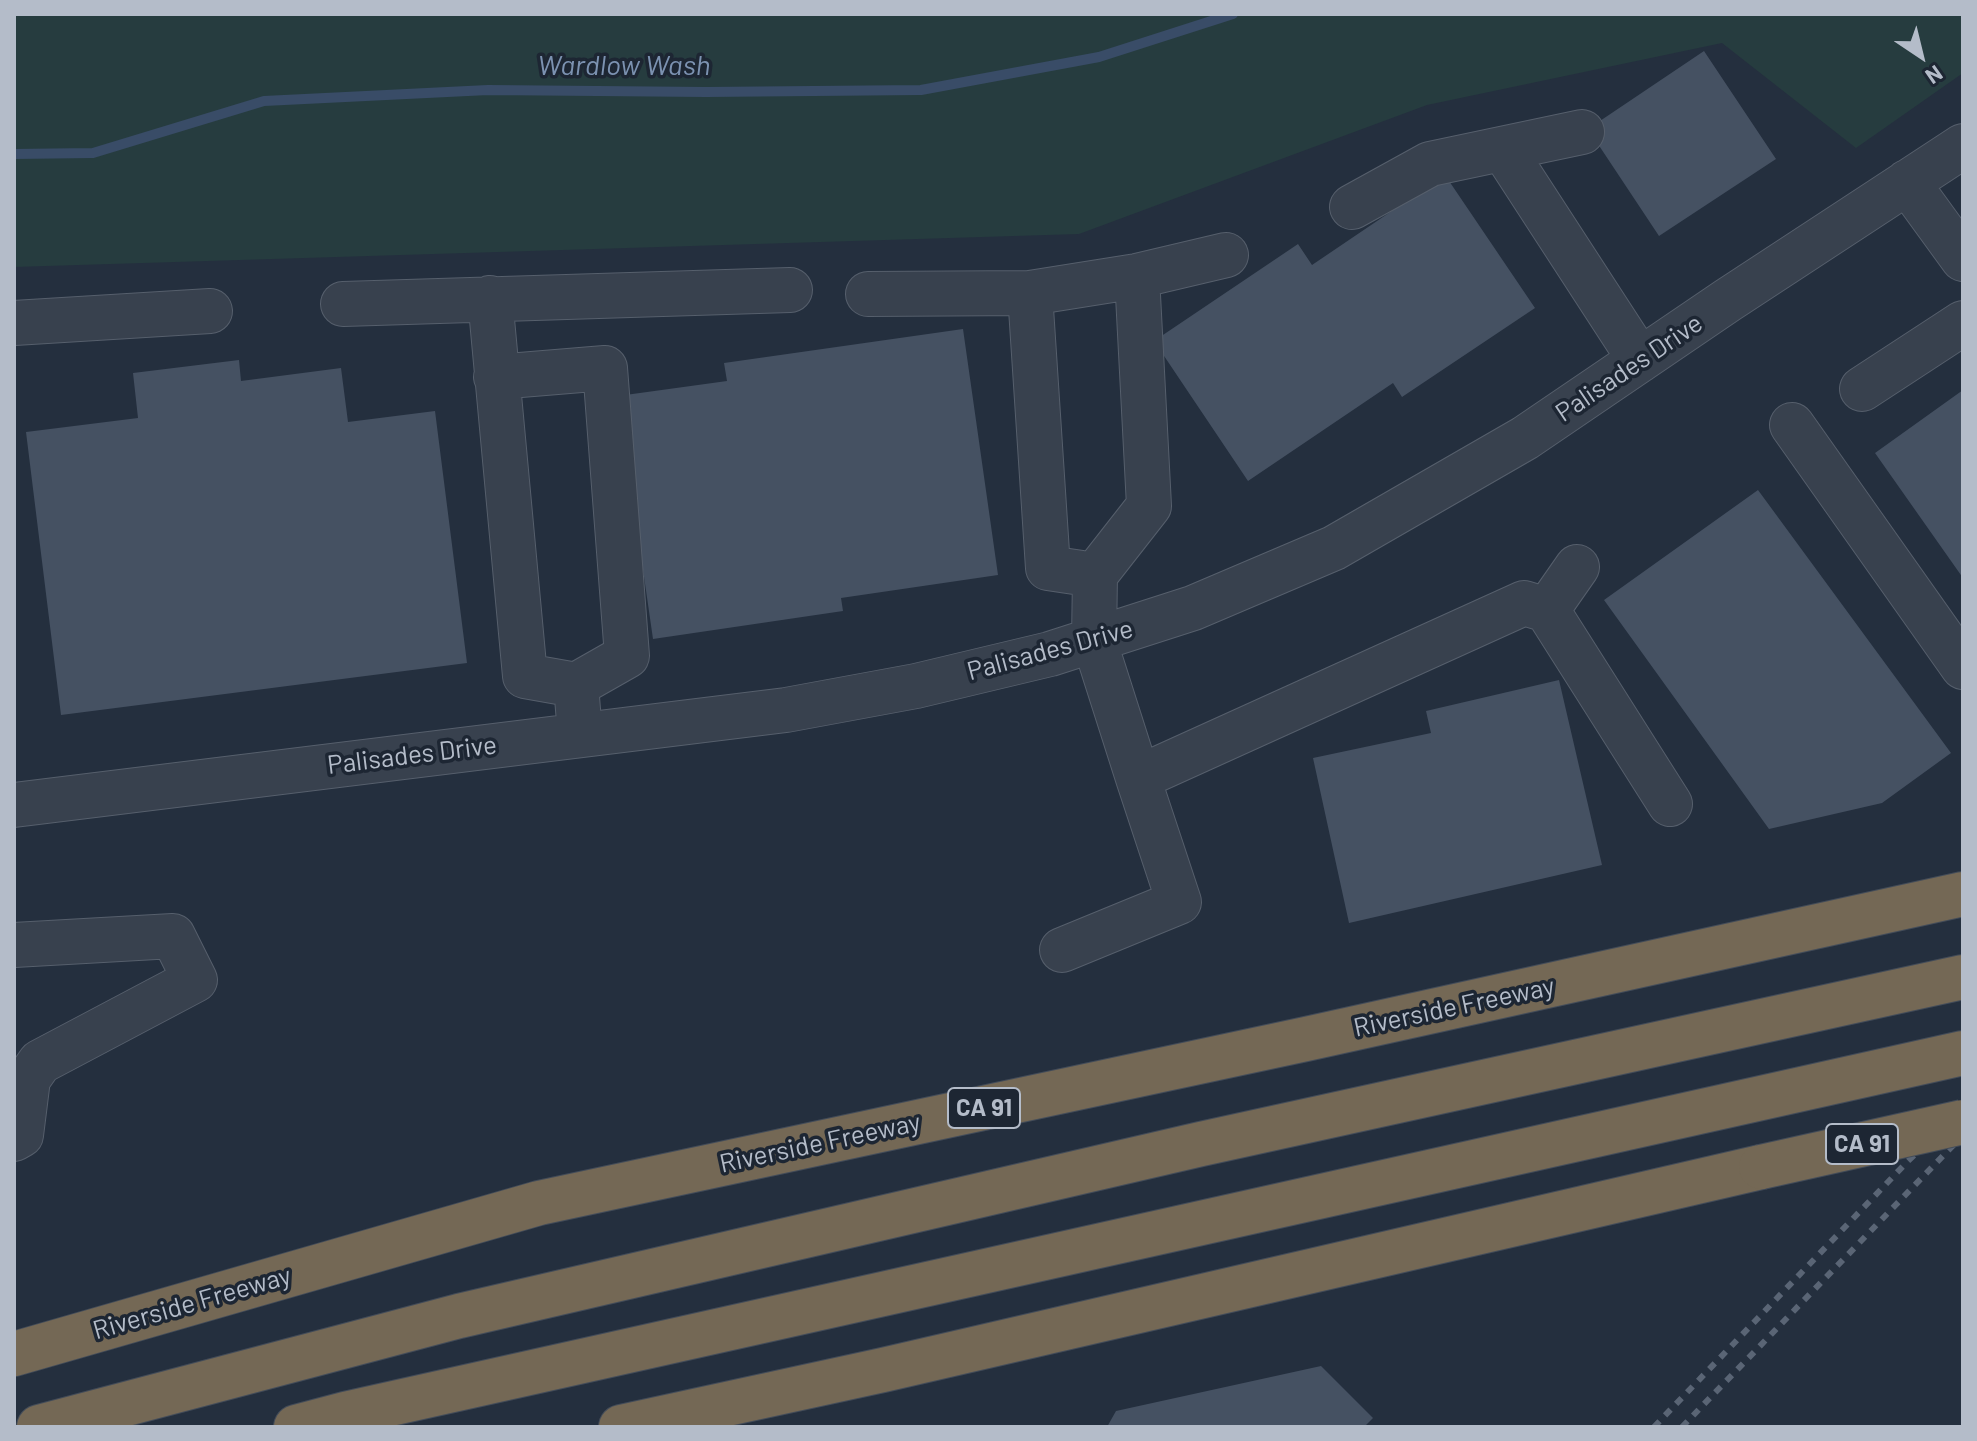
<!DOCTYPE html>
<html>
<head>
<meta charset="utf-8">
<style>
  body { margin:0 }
  #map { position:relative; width:1977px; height:1441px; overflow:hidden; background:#242f3e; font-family:Barlow,sans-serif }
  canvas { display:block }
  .frame { position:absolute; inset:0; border:16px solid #b4bcc9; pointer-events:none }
  .north { position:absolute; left:1881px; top:16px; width:80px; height:80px; -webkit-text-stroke:6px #1d2633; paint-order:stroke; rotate:145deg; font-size:22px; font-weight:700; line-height:32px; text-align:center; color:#b4bcc9 }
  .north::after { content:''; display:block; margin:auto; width:28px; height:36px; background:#b4bcc9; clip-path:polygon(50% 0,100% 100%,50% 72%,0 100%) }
</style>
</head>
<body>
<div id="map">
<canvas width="1977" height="1441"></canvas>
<div class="frame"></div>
<div class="north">N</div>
</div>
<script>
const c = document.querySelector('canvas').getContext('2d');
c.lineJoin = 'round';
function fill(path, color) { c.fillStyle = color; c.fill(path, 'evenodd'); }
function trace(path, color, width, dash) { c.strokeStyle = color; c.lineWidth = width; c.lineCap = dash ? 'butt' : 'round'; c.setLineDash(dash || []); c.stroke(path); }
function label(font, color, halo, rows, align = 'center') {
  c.font = font + ' Barlow,sans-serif'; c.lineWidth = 7; c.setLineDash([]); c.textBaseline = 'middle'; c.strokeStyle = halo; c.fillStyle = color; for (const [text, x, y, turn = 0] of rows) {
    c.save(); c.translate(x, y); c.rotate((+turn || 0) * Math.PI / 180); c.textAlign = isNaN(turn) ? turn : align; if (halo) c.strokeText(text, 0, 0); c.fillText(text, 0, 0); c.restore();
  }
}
fill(new Path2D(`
  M14,14H1963V73L1856,148L1722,43L1427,105L1079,234L14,267Z`), '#263c3f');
trace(new Path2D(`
  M14,154L93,153L264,101L488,90L706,92L921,90L1099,57L1233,14`), '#394c67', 10);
fill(new Path2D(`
  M1704,51L1776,159L1659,236L1588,129Z
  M1445,175L1535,308L1402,397L1393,383L1248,481L1154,341L1298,244L1312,265Z
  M963,329L998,575L841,598L843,611L653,639L618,396L727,381L724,363Z
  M239,360L241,381L341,368L348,422L435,411L467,663L61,715L26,432L138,418L133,373Z
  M1963,390V578L1875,453Z
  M1758,490L1951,753L1882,803L1769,829L1604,600Z
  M1559,680L1602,865L1349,923L1313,758L1431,733L1426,711Z
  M1321,1366L1373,1418L1364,1427H1107L1116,1411Z`), '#455162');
const minor = new Path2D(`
  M1503,149L1640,360
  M1907,182L1963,259
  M1352,207L1430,164L1582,132
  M1137,276L1149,506L1095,575L1094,640L1138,778
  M1030,293L1048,568L1095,575
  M868,294L1030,293L1137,276L1226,255
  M490,298L525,676L576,685
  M343,304L790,290
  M14,323L210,311
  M496,377L605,368L627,656L576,685L580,734
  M1862,389L1963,323
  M1792,425L1963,667
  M1577,567L1547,610L1670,804
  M14,805L786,710L916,686L1050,654L1193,608L1334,548L1525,438L1728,300L1963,146
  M14,945L173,936L195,980L40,1062L28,1079L21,1135L14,1139
  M1062,950L1179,902L1138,778L1524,603L1547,610`);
const highway = new Path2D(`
  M14,1354L539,1203L1306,1039L1963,894
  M39,1427L459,1316L1201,1144L1963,977
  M296,1427L345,1414L1963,1053
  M621,1427L883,1370L1761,1167`);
trace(minor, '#565f6c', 46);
trace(highway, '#434c59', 46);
trace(minor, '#38414e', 44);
trace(highway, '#746855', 44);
trace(new Path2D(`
  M1654,1427L1908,1161L1963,1109
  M1682,1427L1963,1135`), '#5a6575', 6, [8, 8]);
const highwayBridge = new Path2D(`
  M1761,1167L1963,1122`);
trace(highwayBridge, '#434c59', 46, []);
trace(highwayBridge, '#746855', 44);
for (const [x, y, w] of [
  [984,1108,72],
  [1862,1144,72]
]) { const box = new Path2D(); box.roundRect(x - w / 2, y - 20, w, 40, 6); c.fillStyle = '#1d2633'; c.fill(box); trace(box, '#b4bcc9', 2); }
label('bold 24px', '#b4bcc9', null, [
  ["CA 91",984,1108],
  ["CA 91",1862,1144]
]);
label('26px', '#b4bcc9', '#1d2633', [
  ["Palisades Drive",1629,368,-34],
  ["Palisades Drive",1050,650,-15],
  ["Palisades Drive",412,755,-7],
  ["Riverside Freeway",1454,1007,-12],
  ["Riverside Freeway",820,1143,-12],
  ["Riverside Freeway",192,1303,-16]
]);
label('italic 28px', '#7c92b1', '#1d2633', [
  ["Wardlow Wash",624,66]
]);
</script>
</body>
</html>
